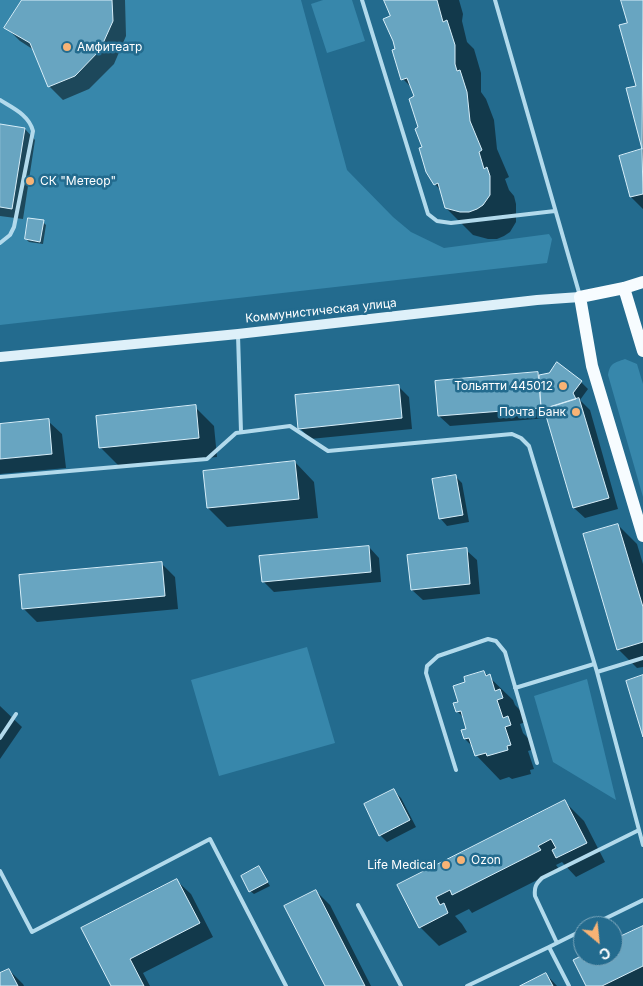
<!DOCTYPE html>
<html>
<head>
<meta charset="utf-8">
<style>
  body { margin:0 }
  #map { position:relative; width:643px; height:986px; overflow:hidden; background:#236b8e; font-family:Inter,sans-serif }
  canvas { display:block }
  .north { position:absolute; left:573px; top:916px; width:50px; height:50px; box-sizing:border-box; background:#236b8e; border:1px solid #7ba6bb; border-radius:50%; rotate:152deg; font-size:14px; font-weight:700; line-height:20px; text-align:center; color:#fff }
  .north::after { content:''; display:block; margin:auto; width:18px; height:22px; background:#f7b375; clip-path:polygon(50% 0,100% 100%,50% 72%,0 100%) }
</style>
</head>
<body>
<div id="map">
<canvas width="643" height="986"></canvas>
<div class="north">С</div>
</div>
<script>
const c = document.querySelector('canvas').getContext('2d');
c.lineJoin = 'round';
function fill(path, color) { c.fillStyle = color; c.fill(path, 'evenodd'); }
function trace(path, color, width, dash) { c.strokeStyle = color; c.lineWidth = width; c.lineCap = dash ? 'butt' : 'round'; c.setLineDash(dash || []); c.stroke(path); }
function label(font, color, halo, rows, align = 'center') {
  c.font = font + ' Inter,sans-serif'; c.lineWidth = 5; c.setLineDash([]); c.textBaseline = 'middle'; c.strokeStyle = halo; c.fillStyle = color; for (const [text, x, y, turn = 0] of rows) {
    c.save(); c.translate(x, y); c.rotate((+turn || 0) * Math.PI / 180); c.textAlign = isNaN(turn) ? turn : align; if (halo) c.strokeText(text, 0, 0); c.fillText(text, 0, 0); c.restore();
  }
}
fill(new Path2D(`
  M0,0H301L347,170L393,217L411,232L444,248L549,234L552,239L547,263L0,325Z
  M323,0H352L365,41L327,53L311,4Z
  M625,359L637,364L643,384V497L608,375C610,363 614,363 625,359Z
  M307,647L335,743L219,776L191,680Z
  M587,679L616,800L553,762L534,696Z`), '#3787ab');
fill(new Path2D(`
  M23,0H125L126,36L114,64L89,89L63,100L49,86L34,50L20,41L6,27Z
  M385,0H459L463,14L462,21L467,42L474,49L481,73V92L486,99L494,120L497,149L509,177L505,179L509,190L514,196L516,204V222L510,232L504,236L497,239H488L473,235L446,208L442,192L435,184L424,148L415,96L413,89L403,79L391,17Z
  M622,0H643V146L627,89L637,87L628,24Z
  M0,125L25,129L35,140L23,219L0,216Z
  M643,150V209L631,197L620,157Z
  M43,222L46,225L43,244L29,242L26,239Z
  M538,373L541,376L549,375L581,382L588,389L580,400L590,410L618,509L585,518L574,508L548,418L450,426L439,416Z
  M398,386L409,397L412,429L310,439L300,428Z
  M195,407L214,426L217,457L120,467L101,448Z
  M48,421L62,434L66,468L0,474V426Z
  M295,462L314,482L318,518L227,527L208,508Z
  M455,476L462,483L469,522L447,526L440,518Z
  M618,525L637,544L643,564V667L637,668L618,649Z
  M369,547L379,558L381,582L274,592L263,581Z
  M466,550L477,560L480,594L423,600L412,590Z
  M161,563L175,577L178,609L37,622L23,608Z
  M484,672L513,700L515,705L524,714L526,722L520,724L523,733L532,742L534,749L528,751L534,769L530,770L531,774L512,779L509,777L500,780L476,755L473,747L465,739L463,731L468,729L465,719L457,711L467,683Z
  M0,706L22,727L0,759Z
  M394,791L401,798L416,827L387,842L380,835Z
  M565,802L584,821L605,862L576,877L562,862L556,865L559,869L472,913L469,909L455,916L462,924L467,932L439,946L420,927L399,885Z
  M259,868L270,886L254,894L250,891Z
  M177,881L191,894L213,937L143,973L150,986H112Z
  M316,891L330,905L371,986H326Z
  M643,927V986H587L613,956V942Z
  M9,970L23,984L24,986H0V975Z
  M546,974L557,986H523Z`), '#0007');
const building = new Path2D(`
  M22,0H112L113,21L100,50L75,76L48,87L30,43L4,28Z
  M384,0H437L443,22L447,20L455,45V64L457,71L460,70L467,92L470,121L482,150L479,152L484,169L487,167L490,176V195L483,205L477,209L469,212H460L445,208L438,183L434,185L426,172L419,148L422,147L415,129L418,127L409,99L414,96L407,78L401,80L392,50L395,49L393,41L383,19L390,16Z
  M621,0H643L642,149L626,88L636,86L619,25L627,23Z
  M0,124L25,128L12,209L0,207Z
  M642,149L643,194L630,197L619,156Z
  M28,218L44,220L40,242L25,239Z
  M557,362L582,381L573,393L576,399L544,409L541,408L539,375L549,373Z
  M538,372L541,408L438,416L435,381Z
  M399,385L402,418L298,429L295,395Z
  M579,398L609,498L573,508L544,409Z
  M196,405L199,438L99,448L96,416Z
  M49,419L52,454L0,459V424Z
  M295,461L299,499L207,508L203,471Z
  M456,475L463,515L439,519L432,479Z
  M618,524L643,607V642L617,650L583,534Z
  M369,546L371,572L262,582L259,556Z
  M467,548L470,584L411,590L407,555Z
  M162,562L165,596L22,609L19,575Z
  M484,671L486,676L490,674L495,691L500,689L503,698L497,700L503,718L508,716L511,725L505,727L511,745L507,746L508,750L487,756L486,753L475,756L469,738L464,739L461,730L466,729L461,711L456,712L453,703L458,702L453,686L465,682L464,677Z
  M643,675V737L626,681Z
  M394,789L410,820L379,836L364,804Z
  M565,800L587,843L556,858L552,850L556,848L551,839L538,846L541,850L452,895L450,890L436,897L440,905L444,903L448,913L419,928L397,885Z
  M259,866L268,882L249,892L241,876Z
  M177,879L200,923L130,959L144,986H111L81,928Z
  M316,890L365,986H325L284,906Z
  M643,926V966L602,986H586L573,960L583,955L613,956V940Z
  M9,969L18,986H0V973Z
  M546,973L553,986H520Z`);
fill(building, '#68a5c1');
trace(building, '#d7eef9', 1);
trace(new Path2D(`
  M362,0L428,214L437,221L451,223L555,211
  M495,0L580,296
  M0,100C13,108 29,115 33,131L14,227L10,235L0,243
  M238,335L241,432
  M0,477L207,459L236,433L290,426L328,451L512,434L521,438L529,446L597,672
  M643,658L597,672L643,845
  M515,688L594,664
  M0,738L16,714
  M456,770L426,673L427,666L438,656L488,639L496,641L505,652L537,763
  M0,871L32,932L210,839L286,986
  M358,905L401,986
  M590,926L643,900
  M557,943L535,896C534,887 536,884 542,878L639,830
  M467,986L549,947
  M569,986L549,947L583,930`), '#b2daec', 4);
trace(new Path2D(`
  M0,357L238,334L537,300L580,297`), '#def0f9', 10);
trace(new Path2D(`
  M643,282L624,288L580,297L592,366L643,536
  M624,288L643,351`), '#f7fcff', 12);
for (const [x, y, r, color] of [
  [67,47,5,"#f7b375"],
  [30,181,5,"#f7b375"],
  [563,386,5,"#f7b375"],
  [576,412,5,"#f7b375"],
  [461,860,5,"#f7b375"],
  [446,865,5,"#f7b375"]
]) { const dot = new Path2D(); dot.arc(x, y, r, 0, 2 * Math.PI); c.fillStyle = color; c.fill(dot); trace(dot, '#236b8e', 2); }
label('12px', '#fff', '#236b8e', [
  ["Амфитеатр",77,47],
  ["СК \"Метеор\"",40,181],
  ["Тольятти 445012",553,386,"right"],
  ["Почта Банк",566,412,"right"],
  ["Ozon",471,860],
  ["Life Medical",436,865,"right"]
], 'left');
label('12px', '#fff', '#236b8e', [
  ["Коммунистическая улица",321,311,-6]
]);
</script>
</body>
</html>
